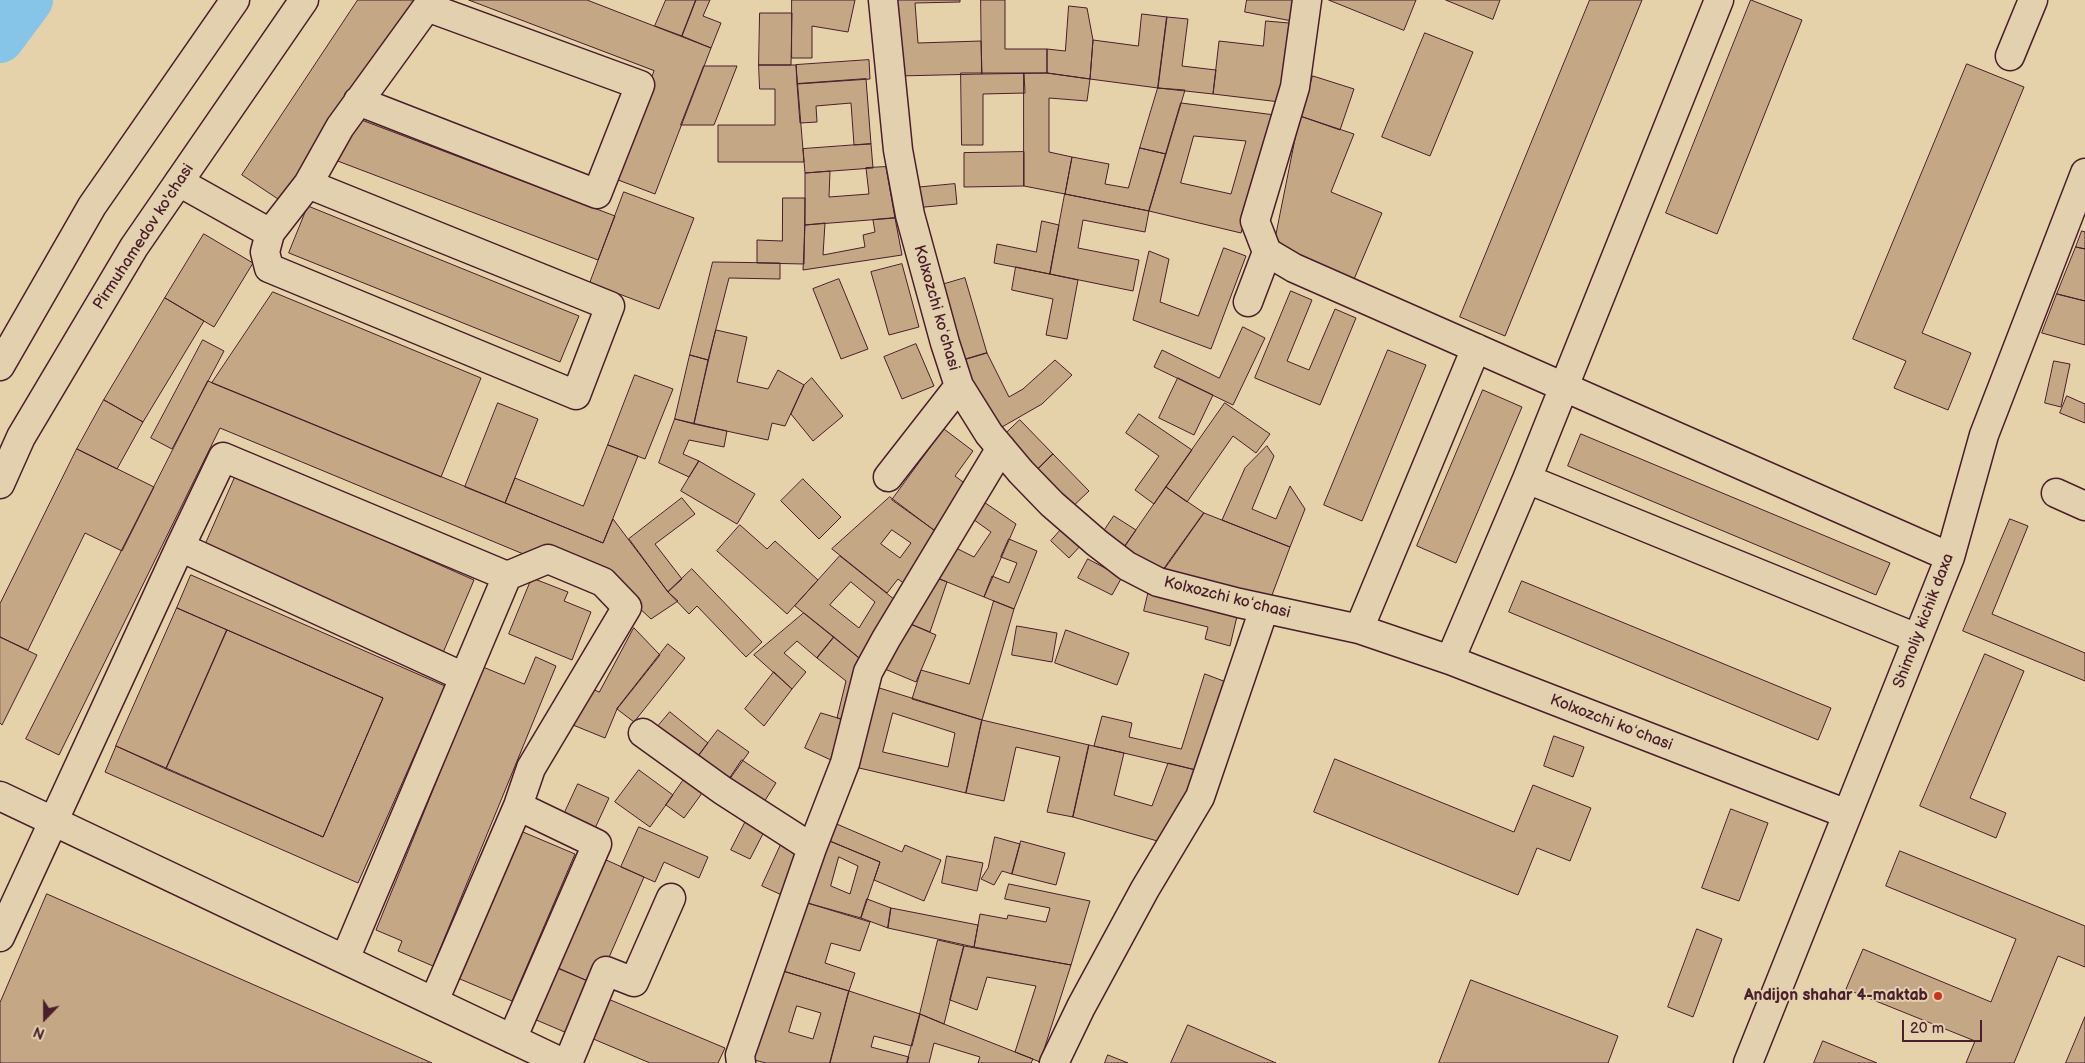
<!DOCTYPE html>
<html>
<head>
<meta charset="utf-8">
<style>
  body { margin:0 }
  #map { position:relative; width:2085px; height:1063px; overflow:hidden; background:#e5d1aa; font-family:"Balsamiq Sans",sans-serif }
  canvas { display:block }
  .north { position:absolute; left:20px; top:993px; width:50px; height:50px; -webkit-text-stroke:4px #e3d0ae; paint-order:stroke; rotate:202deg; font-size:14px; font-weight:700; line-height:20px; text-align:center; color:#4a1f2b }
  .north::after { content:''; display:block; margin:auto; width:18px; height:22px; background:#4a1f2b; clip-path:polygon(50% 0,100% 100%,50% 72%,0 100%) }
  .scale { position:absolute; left:1902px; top:1020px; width:80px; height:22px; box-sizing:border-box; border:2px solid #4a1f2b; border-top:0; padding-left:6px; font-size:15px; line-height:18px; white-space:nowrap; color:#4a1f2b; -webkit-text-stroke:4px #e3d0ae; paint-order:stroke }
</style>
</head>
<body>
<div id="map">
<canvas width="2085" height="1063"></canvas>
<div class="north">N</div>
<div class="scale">20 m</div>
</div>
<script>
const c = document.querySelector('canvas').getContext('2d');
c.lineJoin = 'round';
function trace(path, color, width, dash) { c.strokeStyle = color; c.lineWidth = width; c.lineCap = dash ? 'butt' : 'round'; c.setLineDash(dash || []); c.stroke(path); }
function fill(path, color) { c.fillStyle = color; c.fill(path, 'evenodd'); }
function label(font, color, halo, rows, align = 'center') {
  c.font = font + ' "Balsamiq Sans",sans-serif'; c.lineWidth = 4; c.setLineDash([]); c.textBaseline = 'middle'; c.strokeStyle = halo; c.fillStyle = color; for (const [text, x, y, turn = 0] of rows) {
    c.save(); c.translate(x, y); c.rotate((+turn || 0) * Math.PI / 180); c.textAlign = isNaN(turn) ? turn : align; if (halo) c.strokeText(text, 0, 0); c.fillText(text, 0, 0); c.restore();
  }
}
trace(new Path2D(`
  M0,39L29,0`), '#87c5e8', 48);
const building = new Path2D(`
  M358,0H419L284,203L242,175Z
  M469,0H587L711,48L655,194L613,178L654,71Z
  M666,0H696L682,36L655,26Z
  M696,0H710L703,16L721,23L711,48L682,36Z
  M792,0H855L848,32L812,26V58H792Z
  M892,0H960V2L915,3L918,43L981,41L982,74L898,76Z
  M981,0H1005V49H1047V73L982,74Z
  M1247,0H1296L1292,21L1245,12Z
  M1329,0H1416L1404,30Z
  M1446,0H1500L1493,19Z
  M1590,0H1642L1505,336L1460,317Z
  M1751,0L1802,20L1717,234L1666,213Z
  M1069,6L1087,8L1093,40L1090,79L1047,73V49L1065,51Z
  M760,13H792L791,65H759Z
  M1142,14L1167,17L1158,88L1090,79L1093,40L1138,46Z
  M1167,17L1188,19L1182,66L1216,70L1213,94L1158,88Z
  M1266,21L1289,23L1280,102L1213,94L1219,41L1263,46Z
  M1425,33L1473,52L1430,156L1382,137Z
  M869,60L870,79L797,84L796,65Z
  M1967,64L2024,87L1922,333L1971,353L1948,410L1894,388L1906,361L1853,339Z
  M759,65H796L804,162H718V125H775V89H760Z
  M704,66H737L714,125H681Z
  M961,73H1024L1025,93L983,94V145H962Z
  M1024,73H1047L1090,79L1087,101L1049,98V152L1072,157L1065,194L1024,186Z
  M1313,76L1354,89L1340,130L1300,116Z
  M866,79L871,144L854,145L851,103L816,106L817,122L800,123L797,84Z
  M1158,88L1185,90L1166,154L1140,148Z
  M1181,103L1275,115L1241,233L1149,211ZM1194,136L1246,141L1231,194L1181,183Z
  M351,116L615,216L598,260L335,160Z
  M1300,116L1354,134L1331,192L1382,213L1352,284L1275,241Z
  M871,144L873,168L805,173L803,149Z
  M1140,148L1166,154L1149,211L1065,194L1072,157L1109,164L1105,184L1128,188Z
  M1024,152V186L964,187V153Z
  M886,167L895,218L805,225V173L830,171L829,197L869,194L866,168Z
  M955,184L957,204L914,208L913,188Z
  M624,192L694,218L659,309L590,283Z
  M1065,194L1149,211L1145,232L1083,220L1078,248L1139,260L1133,291L1050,274Z
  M783,198H805L804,264L757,263V240L782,241Z
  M308,206L579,316L560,362L289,253Z
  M895,218L902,255L803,270L805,225L825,223L823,255L865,247L863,235L875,232L873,220Z
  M1042,221L1059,225L1050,274L994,263L997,244L1036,252Z
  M2082,231L2085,232V249L2076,247Z
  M204,234L253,263L214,327L165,298Z
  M2076,247L2085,249V301L2057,294Z
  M1224,248L1246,256L1211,349L1133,320L1149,251L1169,259L1160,302L1198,316Z
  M713,262L780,263V279L729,278L708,360L690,355Z
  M902,264L919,327L889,335L871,272Z
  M1016,267L1078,280L1067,339L1046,335L1053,299L1012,290Z
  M965,278L987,353L960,361L938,286Z
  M839,279L868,349L841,359L813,289Z
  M1291,291L1312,300L1287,361L1309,370L1335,309L1356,318L1320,405L1255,378Z
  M273,292L481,378L441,477L212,383Z
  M2057,294L2085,301V345L2042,333Z
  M165,298L204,321L143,422L104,400Z
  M1243,327L1265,338L1233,405L1154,367L1162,350L1219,378Z
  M716,330L747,337L737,382L768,389L778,370L804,385L785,426L772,423L768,440L694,424Z
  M203,340L224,351L172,449L151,438Z
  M916,344L934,386L902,399L884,357Z
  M1388,350L1426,365L1362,521L1324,505Z
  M987,353L1009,397L1023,389L1055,360L1072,375L1042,404L995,431L960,361Z
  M690,355L708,360L694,424L675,419Z
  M2054,361L2070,364L2061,407L2045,403Z
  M635,375L673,389L645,459L608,445Z
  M812,378L843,416L813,441L791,414L804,385Z
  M1178,378L1213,395L1194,435L1159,418Z
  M208,381L603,543L613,519L668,592L678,601L651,619L609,580L533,558L220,428L59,755L26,739Z
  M1483,390L1522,407L1456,563L1417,546Z
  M2067,396L2085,404V423L2060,413Z
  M104,400L143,422L117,469L77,449Z
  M498,403L538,419L505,503L465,487Z
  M1225,403L1270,434L1256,453L1233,436L1187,502L1166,487Z
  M1139,414L1192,450L1154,504L1135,490L1159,456L1126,433Z
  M675,419L727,431L724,447L689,440L683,454L699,461L689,477L659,463Z
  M1020,420L1053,454L1034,473L1000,439Z
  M944,429L973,451L955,476L967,485L934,530L892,500Z
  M1581,434L1890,563L1876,595L1568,466Z
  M608,445L638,456L603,543L505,503L515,478L583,506Z
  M1267,446L1274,456L1252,509L1276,519L1290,486L1305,509L1290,547L1222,520L1245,468Z
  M77,449L154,487L122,551L85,533L28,650L0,637V604Z
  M1053,454L1089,491L1069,510L1034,473Z
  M699,461L755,494L737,524L681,491Z
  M236,475L474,580L442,655L203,550Z
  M803,479L841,517L819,539L781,501Z
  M1166,487L1204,513L1158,578L1121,552Z
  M890,497L943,537L910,588L898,579L887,593L832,549ZM892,530L911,543L900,558L881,544Z
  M682,498L695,514L655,544L682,579L668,592L629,539Z
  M981,500L1016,524L984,597L930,575L950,545L974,557L991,532L970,517Z
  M1204,513L1290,547L1269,603L1161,573Z
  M1114,516L1136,530L1121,552L1100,537Z
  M2010,519L2028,526L1992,614L2085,653V681L1963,631Z
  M740,525L767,549L775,541L818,580L787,614L717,551Z
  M1065,525L1084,542L1069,558L1051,541Z
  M1009,539L1037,551L1014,609L984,597L992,576L1009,583L1017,563L1001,557Z
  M840,556L900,604L864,662L795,606ZM851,582L875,602L859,628L830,605Z
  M1088,559L1122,577L1112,595L1078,578Z
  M692,569L762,642L746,657L697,606L689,614L668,592Z
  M191,575L445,686L358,883L105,772L116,746L323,837L383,698L177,608Z
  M930,575L947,582L930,632L901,620Z
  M532,578L568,592L564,601L591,612L572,660L509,634Z
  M1522,581L1831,708L1818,740L1509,612Z
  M1149,590L1238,612L1230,646L1205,639L1208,627L1144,611Z
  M994,601L1014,609L982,720L912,699L921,670L969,684Z
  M177,608L227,630L166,769L116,746Z
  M804,613L834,637L817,658L797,641L784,653L806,672L792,689L754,655Z
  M901,620L936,635L916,682L880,667Z
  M1017,626L1057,633L1052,662L1012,655Z
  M634,628L660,655L617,709L605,738L573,725L588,687L599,692Z
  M227,630L383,698L323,837L166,769Z
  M1066,630L1129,653L1117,685L1055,663Z
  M0,637L37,655L2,725L0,723Z
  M834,637L864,662L851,722L837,718L846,681L817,658Z
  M668,644L685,658L634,722L617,709Z
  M1985,654L2024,671L1970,798L2006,813L1996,838L1920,806Z
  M536,657L556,666L433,966L398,951L402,941L376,930L483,667L524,684Z
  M774,672L792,689L764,726L745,709Z
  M1205,674L1226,682L1196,770L1094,746L1102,716L1132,723L1129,737L1181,749Z
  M873,686L982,720L966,793L855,767ZM893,713L955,733L948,767L883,752Z
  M670,712L708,743L693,763L654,731Z
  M821,713L851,722L837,743L831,760L805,748Z
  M982,720L1089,745L1073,817L1047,812L1060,757L1016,747L1004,801L966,793Z
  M718,730L749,752L724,787L693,763Z
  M1554,736L1584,747L1573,777L1544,766Z
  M1089,745L1124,753L1114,795L1152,806L1168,763L1196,770L1168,844L1073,817Z
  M1335,759L1514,832L1533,785L1591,808L1570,861L1537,848L1518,895L1314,812Z
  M742,760L776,783L759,810L724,787Z
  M639,770L673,795L650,827L615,802Z
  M687,775L705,789L684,818L666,805Z
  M578,784L609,798L591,837L560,823Z
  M1731,809L1768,823L1739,901L1702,888Z
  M749,815L768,824L750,859L731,850Z
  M832,822L902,852L905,845L941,860L924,901L874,880L880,862L825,839Z
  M639,827L708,857L699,878L664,862L655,882L621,867Z
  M523,832L575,854L512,1001L460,979Z
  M995,837L1020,844L1012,874L1002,871L994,885L981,879L988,868Z
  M825,839L880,862L861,918L804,902ZM839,857L858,866L850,894L831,886Z
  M783,840L804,850L784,896L762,886Z
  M1021,841L1065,853L1056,885L1012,874Z
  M1900,851L2085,926V967L2058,956L2014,1063H1966L1975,1041L1846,989L1863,949L1991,1002L2016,939L1886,886Z
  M947,856L983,863L977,891L942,883Z
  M604,859L644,877L597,985L556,967Z
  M1009,884L1090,901L1071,965L974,947L980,914L1007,919L1008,915L1046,922L1050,908L1005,899Z
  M47,894L432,1063H0V1003Z
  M867,899L891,908L888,928L861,918Z
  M804,902L870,922L860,951L831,943L825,963L855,973L849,991L783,971Z
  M891,908L978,925L974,947L888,928Z
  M1697,929L1722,939L1693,1017L1668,1007Z
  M938,940L964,946L944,1024L920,1014Z
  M964,946L1071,965L1040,1062L1015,1052L1036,986L987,977L977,1010L950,1000Z
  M550,965L597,985L574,1036L527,1016Z
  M783,971L849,991L830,1063H766L750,1059ZM797,1006L821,1013L813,1039L789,1032Z
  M1471,980L1618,1036L1608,1063H1439Z
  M849,991L920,1014L912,1046L874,1036L871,1047L909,1057L907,1063H830Z
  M601,996L725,1048L718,1063H650L584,1035Z
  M920,1014L944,1024L1033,1059L1031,1063H978L980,1057L934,1043L929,1063H907Z
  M2085,1017V1063H2066Z
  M1188,1025L1276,1063H1171Z
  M1823,1041L1877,1063H1814Z
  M1108,1055L1128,1063H1105Z`);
fill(building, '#c4a885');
trace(building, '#4a1f2b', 1);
const minor = new Path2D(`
  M883,0L898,150L910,215L945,343L959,386L989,434L1021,472L1052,504L1097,543L1127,566L1158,582L1239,603L1359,629L1450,660L1847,814
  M1307,0L1295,87L1255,221L1267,252L1294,268L1950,557
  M2010,56L2033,0
  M179,182L270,233L265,252L269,268L576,395L610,306L308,184L270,233
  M308,184L340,127L427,7L640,85L597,194L358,101
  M1248,302L1267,252
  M888,477L959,386
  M1527,479L1917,638
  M2056,493L2085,506
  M180,547L464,677
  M1359,629L1476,348
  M1450,660L1527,479L1719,0
  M643,733L722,790L812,848
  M0,796L563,1063
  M0,937L180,547L223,457L507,576L345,959
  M434,1001L518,806L531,768L627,607L603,582L548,559L507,576
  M512,1039L597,844L518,806
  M568,1063L606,971L634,982L671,898
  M741,1063L740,1055L812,848L845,763L868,672L886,639L1001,448
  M1054,1063L1081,1007L1145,889L1200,797L1264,609
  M1748,1063L1950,557L1984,435L2085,173`);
const major = new Path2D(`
  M0,366L92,206L235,0
  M0,484L21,437L134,247L304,0`);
trace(minor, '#4a1f2b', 31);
trace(major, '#4a1f2b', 31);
trace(minor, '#e3d0ae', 28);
trace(major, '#e3d0ae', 28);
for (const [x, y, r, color] of [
  [1938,996,5,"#c8321e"]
]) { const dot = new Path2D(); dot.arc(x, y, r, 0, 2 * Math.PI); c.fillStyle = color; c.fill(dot); trace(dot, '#e3d0ae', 2); }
label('16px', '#4a1f2b', '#e3d0ae', [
  ["Pirmuhamedov ko'chasi",144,237,-57],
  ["Kolxozchi koʻchasi",936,308,74],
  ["Kolxozchi koʻchasi",1227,598,14],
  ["Shimoliy kichik daxa",1924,621,-69],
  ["Kolxozchi koʻchasi",1611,723,21]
]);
label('bold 16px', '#4a1f2b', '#e3d0ae', [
  ["Andijon shahar 4-maktab",1928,996]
], 'right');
</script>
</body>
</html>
